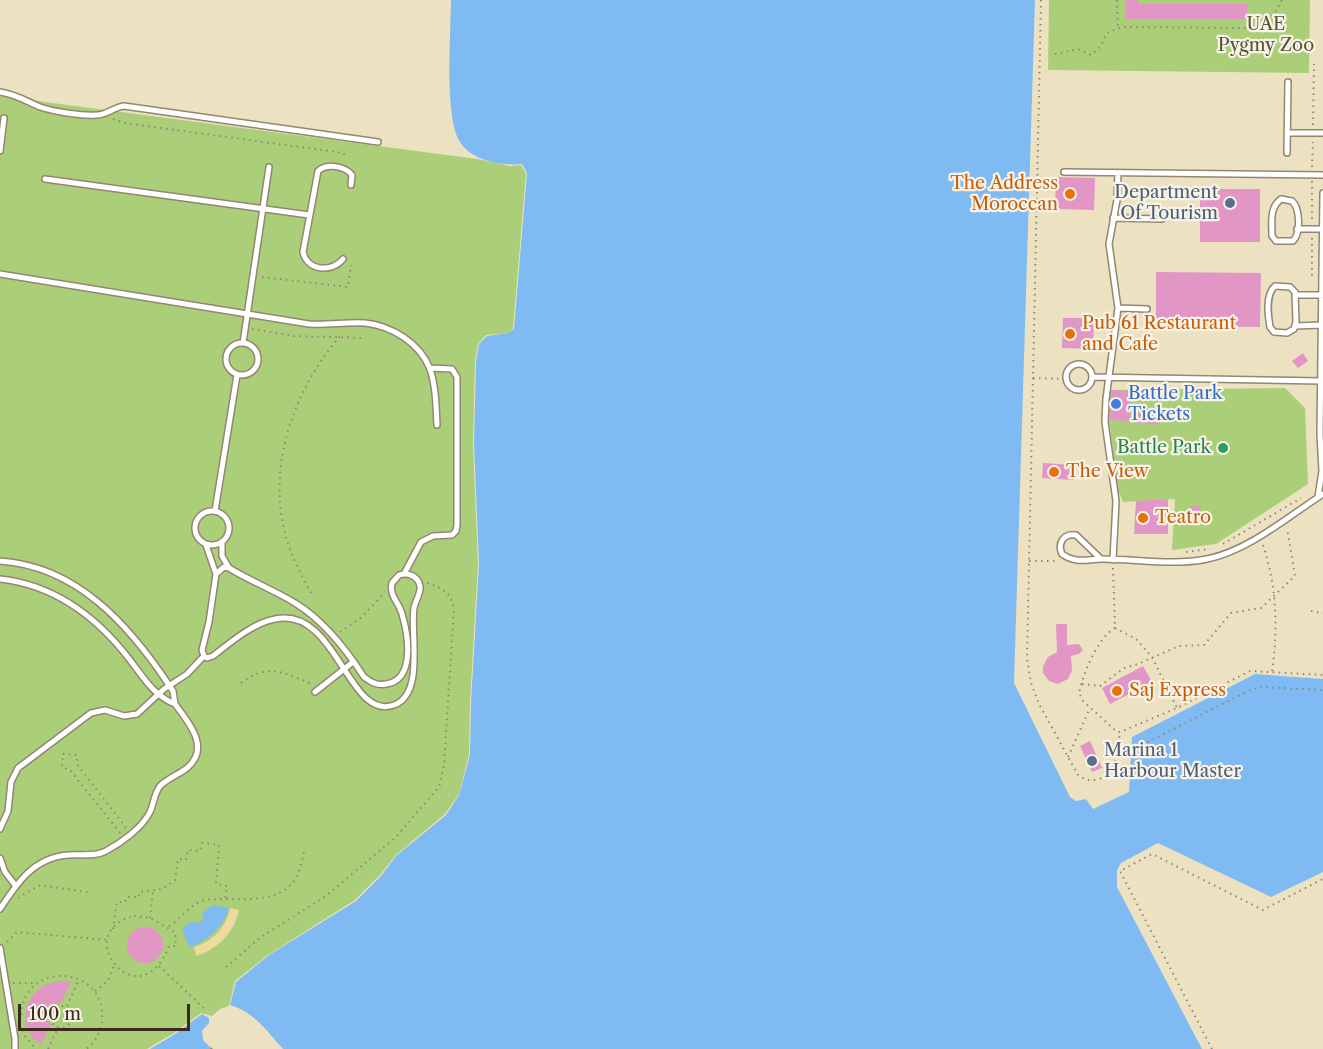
<!DOCTYPE html>
<html>
<head>
<meta charset="utf-8">
<style>
  body { margin:0 }
  #map { position:relative; width:1323px; height:1049px; overflow:hidden; background:#ece2c2; font-family:"Libre Caslon Text",serif }
  canvas { display:block }
  .scale { position:absolute; left:18px; top:1004px; width:172px; height:27px; box-sizing:border-box; border:3px solid #3b2a1e; border-top:0; padding-left:8px; font-size:18px; line-height:21px; white-space:nowrap; color:#3b2a1e; -webkit-text-stroke:4px #f7f3e8; paint-order:stroke }
</style>
</head>
<body>
<div id="map">
<canvas width="1323" height="1049"></canvas>
<div class="scale">100 m</div>
</div>
<script>
const c = document.querySelector('canvas').getContext('2d');
c.lineJoin = 'round';
function fill(path, color) { c.fillStyle = color; c.fill(path, 'evenodd'); }
function trace(path, color, width, dash) { c.strokeStyle = color; c.lineWidth = width; c.lineCap = dash ? 'butt' : 'round'; c.setLineDash(dash || []); c.stroke(path); }
function label(font, color, halo, rows, align = 'center') {
  c.font = font + ' "Libre Caslon Text",serif'; c.lineWidth = 4.5; c.setLineDash([]); c.textBaseline = 'middle'; c.strokeStyle = halo; c.fillStyle = color; for (const [text, x, y, turn = 0] of rows) {
    c.save(); c.translate(x, y); c.rotate((+turn || 0) * Math.PI / 180); c.textAlign = isNaN(turn) ? turn : align; if (halo) c.strokeText(text, 0, 0); c.fillText(text, 0, 0); c.restore();
  }
}
fill(new Path2D(`
  M1049,0H1310L1309,73L1048,70Z
  M0,96L477,159L510,166L521,165L526,173L513,329L508,333L486,335L478,344L475,361L473,443L478,564L470,702L469,755L459,794L445,814L396,855L380,875L355,900L268,955L235,981L229,1006L220,1009L212,1016L201,1013L174,1033L147,1049H0Z
  M1285,388L1305,408L1308,484L1216,544L1172,550L1175,499L1123,502L1118,490L1109,420L1110,390Z`), '#aacf78');
fill(new Path2D(`
  M230,908L239,910C234,933 218,949 196,956L194,947C213,941 226,928 230,908Z`), '#eeda9e');
fill(new Path2D(`
  M451,0H1035L1014,683L1070,797L1076,801L1086,799L1093,809L1129,792L1132,737L1255,674L1323,679V872L1271,897L1158,843L1121,863L1117,870V887L1202,1049H283C267,1031 254,1012 230,1005L236,982L269,955L356,901L381,876L396,856L446,815L459,795L470,755L471,702L479,564L474,443L476,361L479,344L487,336L508,333L514,329L527,173L522,164C501,166 472,161 460,142C444,115 451,33 451,0Z
  M213,905L229,908C223,928 208,939 190,948L182,929L191,922L199,923L203,919L202,913Z
  M202,1014L209,1018V1023L202,1031L203,1040L212,1049H150L175,1034Z`), '#7fbbf2');
fill(new Path2D(`
  M1126,0H1138V4H1247V19H1126Z
  M1056,177L1095,178L1094,210L1055,209Z
  M1200,189H1260V242H1200Z
  M1156,272L1261,273L1260,327H1156Z
  M1063,318H1094L1093,349L1062,348Z
  M1303,353L1308,361L1298,368L1292,361Z
  M1112,390L1131,391L1130,421L1110,420Z
  M1136,414H1161L1160,424L1136,423Z
  M1043,463L1074,465L1073,480L1042,478Z
  M1168,499V534H1134L1136,501Z
  M1191,506H1200L1201,522L1191,523Z
  M1056,624H1067V645L1079,644L1083,650L1079,654L1071,656L1072,671L1068,679L1058,684L1049,681L1043,673V666L1048,657L1057,652Z
  M1143,666L1152,682L1110,704L1102,688Z
  M1090,741L1102,768L1092,772L1080,746Z
  M127 945a18 18 0 1 1 36 0a18 18 0 1 1-36 0Z
  M58,981H72L60,1004L50,1003L46,1017L51,1024L41,1044L33,1039L27,1029L25,1016L27,1004L35,992L46,984Z`), '#e196c6');
const lane = new Path2D(`
  M0,92C15,94 26,101 40,107C55,112 82,116 97,115C107,115 114,107 124,106L378,142
  M1287,133H1323
  M0,151L4,118
  M1287,153L1288,82
  M1064,172L1323,175
  M45,179L309,215
  M1281,199L1292,201C1300,208 1301,233 1293,241H1276L1272,236C1272,223 1269,208 1281,199Z
  M1113,218L1162,219
  M1297,229H1323
  M343,259C332,273 307,271 303,252L318,171C327,163 345,166 352,175L351,185
  M0,274L309,324C328,325 347,322 365,323C392,326 420,343 430,369C436,387 436,406 437,425
  M1275,286L1290,287L1295,292L1296,322L1294,329L1287,333L1274,332L1270,327C1268,315 1265,295 1275,286Z
  M1296,295H1322
  M1118,308L1147,309
  M1296,326L1321,325
  M226 359a16 16 0 1 1 32 0a16 16 0 1 1-32 0Z
  M243,343L269,167
  M1066 377a13 13 0 1 1 26 0a13 13 0 1 1-26 0Z
  M1093,377L1321,381
  M1318,497L1322,471L1320,434L1323,193
  M195 528a17 17 0 1 1 34 0a17 17 0 1 1-34 0Z
  M215,511L237,375
  M222,542V556L229,568
  M206,545L216,574
  M1101,559L1076,535C1064,533 1057,543 1062,554C1076,564 1087,559 1102,559C1136,559 1173,566 1207,559C1248,551 1289,516 1323,494
  M1113,560L1116,501L1105,422L1106,399L1118,308L1109,244L1117,200L1118,173
  M0,561C77,566 129,625 169,685L173,691L175,704C154,696 143,677 130,660C97,617 55,585 0,579
  M404,574L421,542L433,536L452,535L456,531L457,525V377L452,369L430,368
  M315,692L353,662
  M0,829L8,811L11,782L18,768L91,713L105,710L124,716L137,714L164,689L187,674L204,656L207,658L213,656C231,642 253,623 275,619C337,606 348,722 394,705C425,694 410,633 414,608C415,601 421,594 420,586C418,576 408,572 399,575L392,583C389,596 399,602 402,614C408,634 416,680 386,684C377,686 371,682 364,677C346,649 323,620 295,603C274,590 250,581 229,568L224,567L216,574L209,622L202,650L204,656
  M0,858L5,872L15,885
  M0,909C17,883 34,857 69,855C81,854 95,857 106,851C121,843 142,828 150,812C154,803 154,794 160,786C168,778 178,775 187,768C211,748 189,723 175,704
  M0,948L15,1039V1049`);
trace(lane, '#948670', 8);
trace(new Path2D(`
  M1041,0L1027,659L1031,683L1039,704L1078,775C1084,779 1088,781 1096,780C1118,775 1117,750 1120,732
  M1117,0L1118,28
  M1055,54L1078,49L1091,55L1101,46L1107,33L1122,27L1246,28C1266,23 1273,19 1282,0
  M113,119L124,123L344,153V159
  M1313,125L1314,64
  M1312,167L1313,142
  M1312,181V221
  M1312,238V278
  M262,277L348,287L351,265
  M252,329L294,336L362,338
  M1033,378L1066,379
  M1223,544L1301,498
  M1263,545C1277,587 1278,629 1272,672
  M1186,552L1210,549
  M1029,561H1059
  M1113,568L1115,628
  M311,593C303,578 295,563 289,547C264,474 291,393 340,336
  M1311,611L1323,613
  M1115,628C1098,637 1083,674 1079,693L1083,701L1116,731L1120,732L1177,708L1250,671L1323,675
  M1115,628L1136,639L1152,657L1177,708
  M340,632L362,617L385,592
  M241,683C267,663 284,672 311,684
  M1082,684L1100,686L1124,668L1138,664L1179,646L1204,645L1231,613L1261,608L1295,576L1287,528
  M1142,745L1252,689L1265,687L1323,690
  M1068,757L1090,708
  M120,833L70,770L62,767L63,754L77,755V764L127,829
  M18,898L40,885L92,893
  M134,916L150,918L175,932L176,946H169C140,1022 68,932 134,916Z
  M150,918L153,891
  M169,926C181,919 191,903 205,900C234,896 277,908 296,878C300,871 302,860 304,852
  M113,929L117,902H125L127,897H139V892L162,889L175,880L178,859L186,860L188,850L200,851L202,843L219,845L216,884L227,886L225,900
  M7,942L17,932L108,940
  M159,966L207,1011
  M226,967L261,937L326,896L396,837L439,787L444,765L454,609C451,592 442,588 427,583
  M13,983H37
  M95,991L108,981L114,966
  M67,1006L79,979
  M50 1017a11 11 0 1 1 22 0a11 11 0 1 1-22 0Z
  M21,1015C24,959 107,965 102,1021C101,1032 95,1042 86,1049
  M23,1030L25,1036L36,1049
  M48,1049L58,1028
  M211,1049L215,1045
  M1212,1049L1120,871L1152,854L1263,910L1323,879`), '#948670', 2, [1.5, 4.5]);
trace(lane, '#fff', 5);
for (const [x, y, r, color] of [
  [1070,194,6,"#e8710a"],
  [1230,203,6,"#5c6f8a"],
  [1070,334,6,"#e8710a"],
  [1116,404,6,"#3f7fe0"],
  [1223,448,6,"#2e9e5b"],
  [1054,472,6,"#e8710a"],
  [1143,518,6,"#e8710a"],
  [1117,691,6,"#e8710a"],
  [1092,761,6,"#5c6f8a"]
]) { const dot = new Path2D(); dot.arc(x, y, r, 0, 2 * Math.PI); c.fillStyle = color; c.fill(dot); trace(dot, '#f7f3e8', 2); }
label('18px', '#575334', '#f7f3e8', [
  ["UAE",1266,25],
  ["Pygmy Zoo",1266,46]
]);
label('18px', '#c56008', '#f7f3e8', [
  ["The Address",1058,184,"right"],
  ["Moroccan",1058,205,"right"],
  ["Pub 61 Restaurant",1082,324],
  ["and Cafe",1082,345],
  ["The View",1066,472],
  ["Teatro",1155,518],
  ["Saj Express",1129,691]
], 'left');
label('18px', '#4e5e75', '#f7f3e8', [
  ["Department",1218,193],
  ["Of Tourism",1218,214],
  ["Marina 1",1104,751,"left"],
  ["Harbour Master",1104,772,"left"]
], 'right');
label('18px', '#366cbe', '#f7f3e8', [
  ["Battle Park",1128,394],
  ["Tickets",1128,415]
], 'left');
label('18px', '#27864d', '#f7f3e8', [
  ["Battle Park",1211,448]
], 'right');
</script>
</body>
</html>
